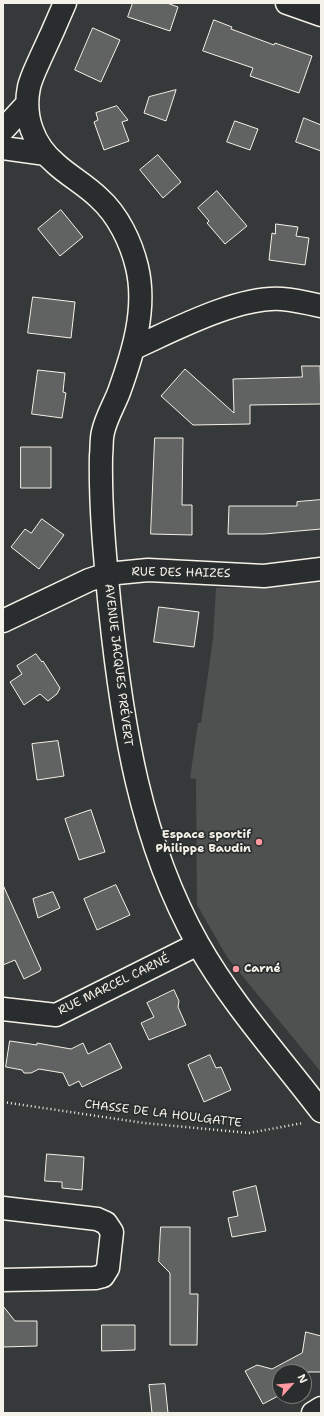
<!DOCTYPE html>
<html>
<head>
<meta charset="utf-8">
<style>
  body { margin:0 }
  #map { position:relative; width:324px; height:1416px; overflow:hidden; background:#363939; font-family:"Shantell Sans",sans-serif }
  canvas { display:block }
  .frame { position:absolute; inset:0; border:4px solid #f4f1e8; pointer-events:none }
  .north { position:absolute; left:272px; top:1364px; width:40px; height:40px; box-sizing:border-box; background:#2a2d2e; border:1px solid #7b7b78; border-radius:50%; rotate:63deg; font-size:11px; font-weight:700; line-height:16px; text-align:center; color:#f4f1e8 }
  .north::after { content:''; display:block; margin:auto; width:14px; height:18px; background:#ff9aa2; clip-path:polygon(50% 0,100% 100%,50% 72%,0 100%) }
</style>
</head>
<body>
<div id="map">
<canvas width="324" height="1416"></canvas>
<div class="frame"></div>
<div class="north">N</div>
</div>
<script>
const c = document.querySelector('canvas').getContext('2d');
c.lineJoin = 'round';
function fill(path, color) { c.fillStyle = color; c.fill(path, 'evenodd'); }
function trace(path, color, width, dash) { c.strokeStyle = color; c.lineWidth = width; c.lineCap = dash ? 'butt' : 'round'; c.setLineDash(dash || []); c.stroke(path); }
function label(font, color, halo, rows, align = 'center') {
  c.font = font + ' "Shantell Sans",sans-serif'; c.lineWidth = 3.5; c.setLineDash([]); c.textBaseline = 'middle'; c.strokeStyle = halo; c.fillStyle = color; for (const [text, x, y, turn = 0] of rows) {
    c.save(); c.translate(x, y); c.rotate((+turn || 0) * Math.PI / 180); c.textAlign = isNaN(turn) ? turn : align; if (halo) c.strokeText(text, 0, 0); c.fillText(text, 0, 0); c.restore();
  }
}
fill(new Path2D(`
  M321,582V1072L227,957L197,905L196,779L190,778L198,723H201L213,639L216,588H271Z`), '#4e514f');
const building = new Path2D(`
  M133,3H167L178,7L170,31L128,17Z
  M214,20L232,27L231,29L274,45L275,43L312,56L299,93L250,76L253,68L203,51Z
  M93,28L120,40L101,82L75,70Z
  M176,90L166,121L144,113L149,97Z
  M117,106L128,120L122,122L129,141L104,150L94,122L98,120L96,113Z
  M304,118L321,125V151L296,142Z
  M235,121L258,129L250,150L227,142Z
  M158,155L181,182L163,198L140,170Z
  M217,191L247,226L225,244L207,223L209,221L198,208Z
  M61,210L83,237L60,256L38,229Z
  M276,224L298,227L296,236L309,238L305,265L269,260L272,233L275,234Z
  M33,297L75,302L71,338L28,333Z
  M302,366H320L321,404L250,405V424L193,425L161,396L185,369L234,413L233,379L302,377Z
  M38,370L65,373L63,392L66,393L62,418L32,414Z
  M155,438H183L182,505H192V535L151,534Z
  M21,447H51V488H21Z
  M321,500V529L264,534H228L229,506H297V502Z
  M42,519L64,535L39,569L11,547L25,529L31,533Z
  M159,607L199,612L194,647L154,642Z
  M36,654L42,662L43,661L60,688L57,694L48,701L40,694L24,705L10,682L22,674L17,666Z
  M58,741L64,776L37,780L32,744Z
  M91,810L105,852L79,860L65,819Z
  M3,885L41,969L40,971L24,979L15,960L3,965Z
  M116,885L130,915L97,930L84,899Z
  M53,892L60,908L38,918L33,899Z
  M174,990L179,1001L178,1007L186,1025L149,1040L141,1023L154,1017L147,1003Z
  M10,1041L37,1045V1043L71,1049L83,1043L88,1054L110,1043L122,1068L82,1087L79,1081L69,1086L63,1073L39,1069L31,1073H24L22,1070L6,1067Z
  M210,1055L216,1068L221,1067L231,1090L204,1102L188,1065Z
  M47,1154L84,1157L82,1190L62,1188V1182L45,1181Z
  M256,1186L266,1231L232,1237L228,1218L238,1216L233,1192Z
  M161,1227H190V1294H198L197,1345H170V1273L159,1262Z
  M3,1306L15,1321H37V1346L3,1347Z
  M102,1325H135V1350L102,1351Z
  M306,1332L321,1336V1372H280V1395L263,1404L245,1371L257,1365L272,1369L302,1353Z
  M165,1384L168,1413H152L149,1385Z`);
fill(building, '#616362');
trace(building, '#f4f1e8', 1);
const street = new Path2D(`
  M65,3C57,22 49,40 40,59C36,68 31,78 29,87C23,116 33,145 56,164C69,176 86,185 99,198C118,215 131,242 137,267C147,309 133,353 119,392C114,405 106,418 103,432C101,439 102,448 101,456C100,507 105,558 110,609C122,724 140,841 198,944C232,1004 279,1056 321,1111
  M287,3L321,15
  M3,130L27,104
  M3,148L46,154
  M134,348C174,330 238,296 282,299C295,300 308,303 321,306
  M3,621L89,580L107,574L148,570L264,576L321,569
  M3,1009L56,1015L198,944
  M3,1208L97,1219L106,1223L112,1232L108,1268L103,1276L95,1278L3,1280
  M313,1413L321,1408`);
trace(street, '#f4f1e8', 25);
trace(new Path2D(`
  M3,1102L144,1123L249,1133L303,1123`), '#f4f1e8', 2.5, [1, 3]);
trace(street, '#2a2d2e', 22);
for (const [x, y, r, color] of [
  [259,842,4,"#ff9aa2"],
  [236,969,4,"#ff9aa2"]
]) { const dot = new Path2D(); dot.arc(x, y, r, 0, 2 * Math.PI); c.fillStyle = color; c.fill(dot); trace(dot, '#2a2d2e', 1.5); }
label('12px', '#f4f1e8', '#2a2d2e', [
  ["RUE DES HAIZES",181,573,1],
  ["AVENUE JACQUES PRÉVERT",118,665,83],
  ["RUE MARCEL CARNÉ",114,985,-26],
  ["CHASSE DE LA HOULGATTE",163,1114,7]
]);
label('bold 12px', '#f4f1e8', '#2a2d2e', [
  ["Espace sportif",251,835],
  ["Philippe Baudin",251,849],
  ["Carné",244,969,"left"]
], 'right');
</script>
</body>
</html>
